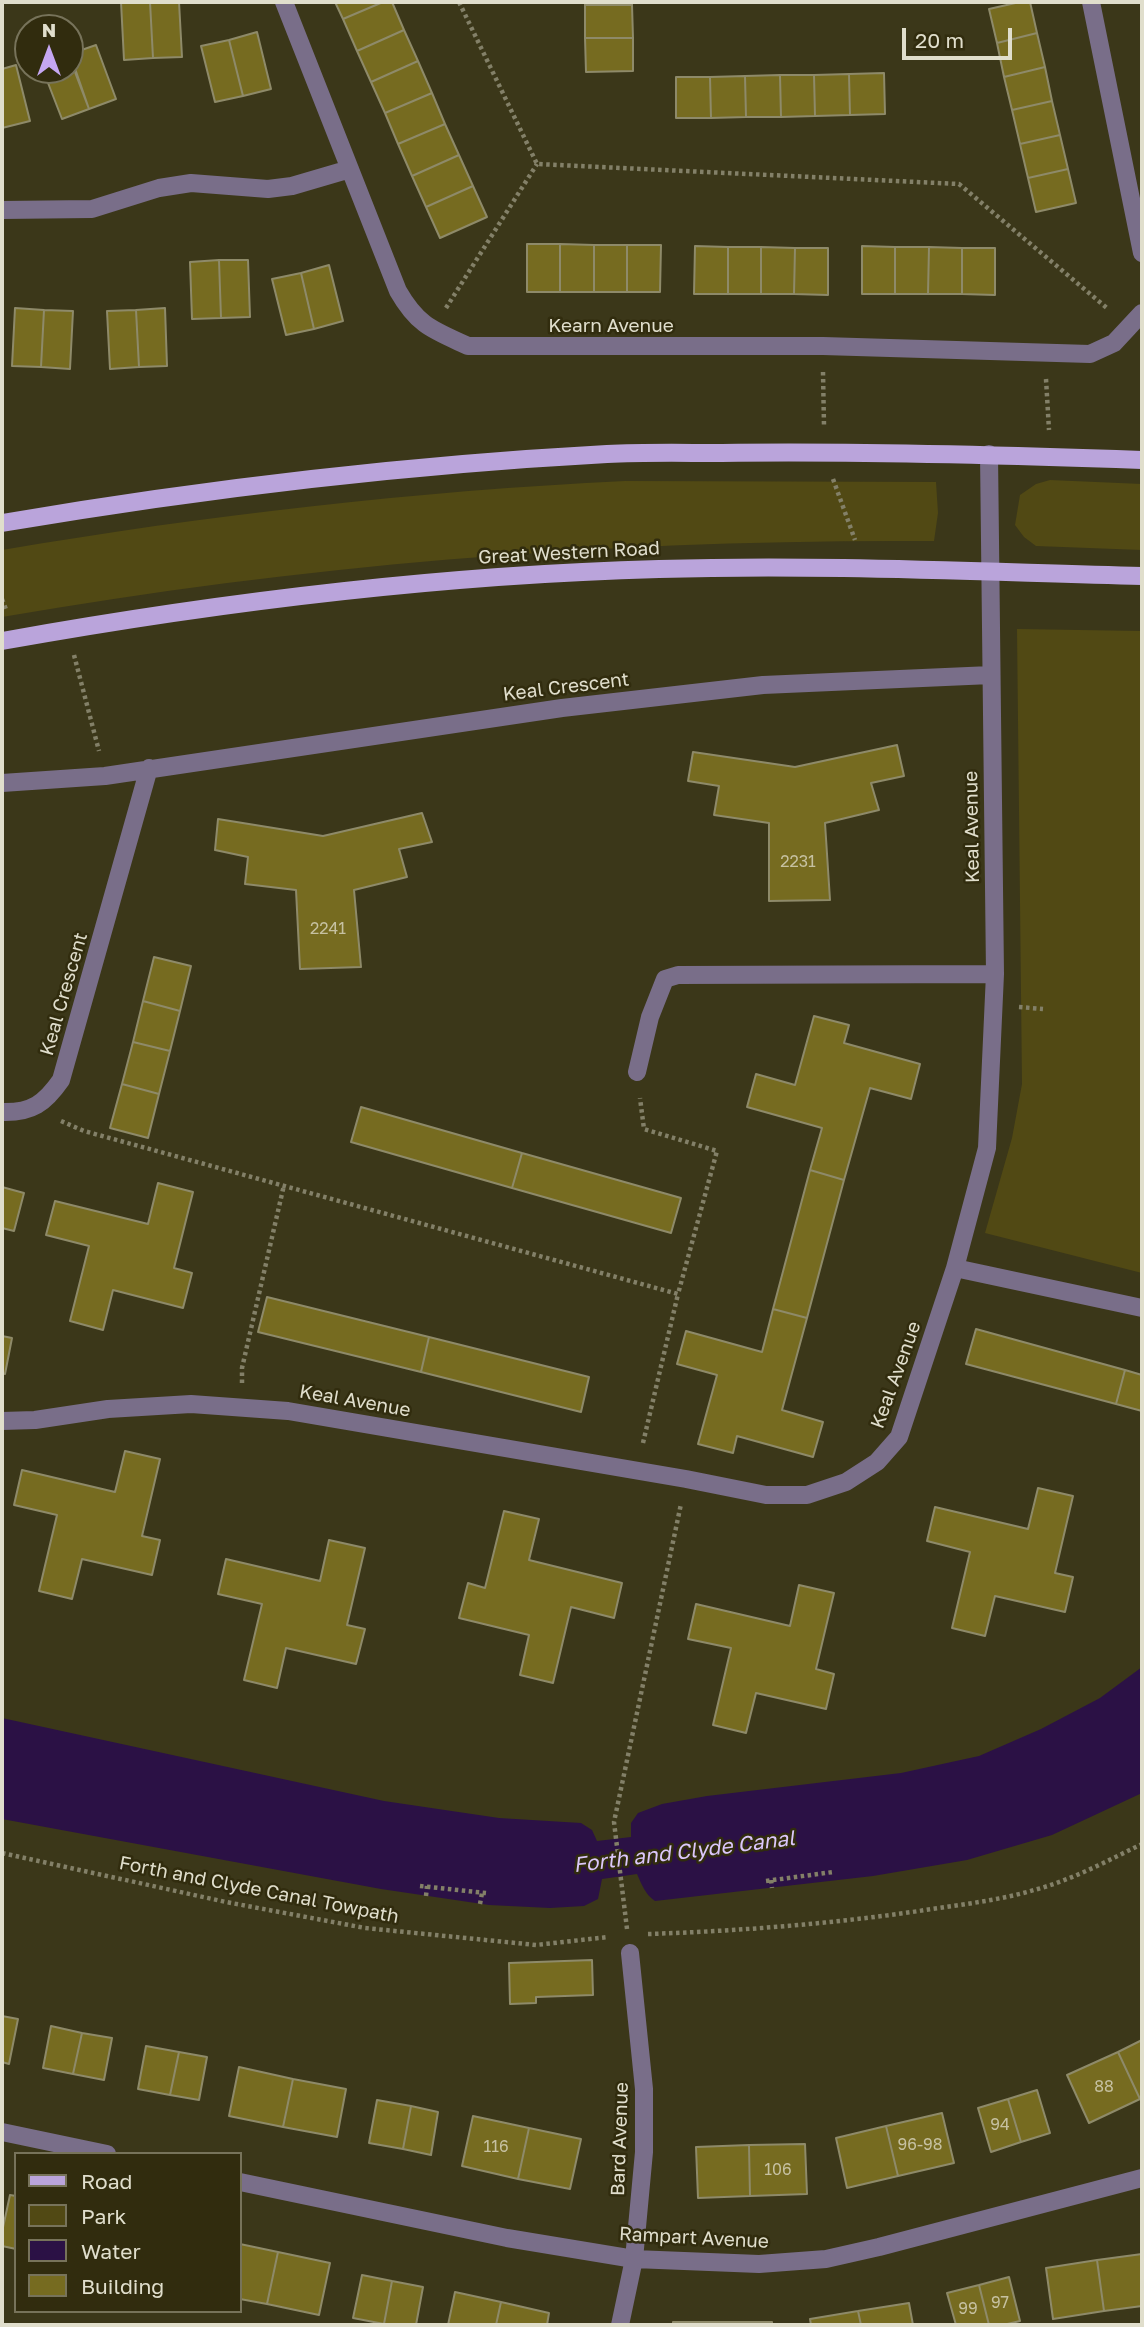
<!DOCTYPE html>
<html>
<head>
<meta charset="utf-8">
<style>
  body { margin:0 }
  #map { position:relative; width:1144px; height:2327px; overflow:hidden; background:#3b3719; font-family:"Golos Text",sans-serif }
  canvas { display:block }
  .frame { position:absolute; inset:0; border:4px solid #e0decc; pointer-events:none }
  .legend { position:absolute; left:14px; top:2152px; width:228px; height:161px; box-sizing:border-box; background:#312c0e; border:2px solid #77735a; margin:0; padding:9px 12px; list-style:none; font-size:21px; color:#e0decc }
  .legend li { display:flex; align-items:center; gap:14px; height:35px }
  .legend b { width:35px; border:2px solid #77735a }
  .north { position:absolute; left:14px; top:14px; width:70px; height:70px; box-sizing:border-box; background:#312c0e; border:2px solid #77735a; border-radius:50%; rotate:0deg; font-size:19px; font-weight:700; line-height:28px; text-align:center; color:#e0decc }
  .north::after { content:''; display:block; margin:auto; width:24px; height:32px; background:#c5a7f1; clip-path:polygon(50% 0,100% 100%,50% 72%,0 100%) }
  .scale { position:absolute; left:902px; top:28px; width:110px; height:32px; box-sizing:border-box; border:4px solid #e0decc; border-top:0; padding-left:9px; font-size:21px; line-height:24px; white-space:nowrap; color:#e0decc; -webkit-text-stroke:5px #312c0e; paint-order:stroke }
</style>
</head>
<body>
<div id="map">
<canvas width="1144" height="2327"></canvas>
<div class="frame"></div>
<ul class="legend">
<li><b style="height:9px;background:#baa4db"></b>Road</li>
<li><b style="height:19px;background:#514914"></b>Park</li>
<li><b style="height:19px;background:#2b1145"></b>Water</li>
<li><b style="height:19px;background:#766b20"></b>Building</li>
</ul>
<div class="north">N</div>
<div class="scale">20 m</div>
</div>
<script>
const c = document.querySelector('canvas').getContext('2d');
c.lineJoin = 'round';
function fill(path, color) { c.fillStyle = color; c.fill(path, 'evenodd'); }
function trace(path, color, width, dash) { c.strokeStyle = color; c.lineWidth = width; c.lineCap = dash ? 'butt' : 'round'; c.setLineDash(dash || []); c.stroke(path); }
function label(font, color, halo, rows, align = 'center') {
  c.font = font + ' "Golos Text",sans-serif'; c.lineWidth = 5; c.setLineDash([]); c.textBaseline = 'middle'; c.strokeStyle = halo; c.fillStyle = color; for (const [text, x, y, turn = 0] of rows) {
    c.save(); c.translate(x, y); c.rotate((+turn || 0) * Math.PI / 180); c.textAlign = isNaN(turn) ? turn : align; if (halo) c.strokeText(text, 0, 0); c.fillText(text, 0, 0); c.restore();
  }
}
fill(new Path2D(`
  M1050,480L1142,484V550L1036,546L1024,537L1015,525L1020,495L1036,484Z
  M625,481L936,482L938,513L934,541C619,539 312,563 2,617V550C208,515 416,491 625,481Z
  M1017,629L1142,631V1273L985,1233L1012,1138L1022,1084Z`), '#514914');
fill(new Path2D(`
  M1142,1667V1793L1052,1835L967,1860L873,1876L655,1901C645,1894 642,1885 637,1874L602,1879L598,1899L584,1906L550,1908L489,1905L381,1889L2,1819V1718L384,1801L499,1818L581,1823L592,1830L597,1841L631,1837V1823L638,1813L662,1804L707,1796L901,1773L979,1756L1041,1729L1100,1698Z`), '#2b1145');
const building = new Path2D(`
  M121,2H150L153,58L124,60Z
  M150,2H179L182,57L153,58Z
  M335,2H383L343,19Z
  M383,2H392L404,30L357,51L343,19Z
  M585,2H632V5H585Z
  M1020,2H1030L1037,33L997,43L989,9Z
  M585,5H632L633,38H585Z
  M404,30L418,61L371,82L357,51Z
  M257,32L271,89L243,96L229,40Z
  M1037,33L1045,67L1004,77L997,43Z
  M585,38H633V71L586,72Z
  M229,40L243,96L215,102L201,46Z
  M96,45L116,99L89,109L70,54Z
  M70,59L89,109L62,119L43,70H70Z
  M418,61L432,93L385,113L371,82Z
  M16,65L30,121L2,128V69Z
  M1045,67L1052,101L1012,110L1004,77Z
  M884,73L885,114L850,115L849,74Z
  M849,74L850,115L815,116L814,75Z
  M780,75H814L815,116L781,117Z
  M780,75L781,117H746L745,76Z
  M745,76L746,117L711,118L710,77Z
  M676,77H710L711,118H676Z
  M432,93L445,124L398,144L385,113Z
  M1052,101L1060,135L1020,144L1012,110Z
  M445,124L459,155L412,176L398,144Z
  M1060,135L1068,169L1028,178L1020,144Z
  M459,155L473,186L426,207L412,176Z
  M1068,169L1076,203L1036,212L1028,178Z
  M473,186L487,217L440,238L426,207Z
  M527,244H560V292H527Z
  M560,244L594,245V292H560Z
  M594,245H627V292H594Z
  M627,245H661L660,292H627Z
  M695,246L728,247V294H694Z
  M862,246L895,247V294H862Z
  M728,247H761V294H728Z
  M761,247L795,248L794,294H761Z
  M895,247H929L928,294H895Z
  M929,247L962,248V294H928Z
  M795,248H828V295L794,294Z
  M962,248H995V295L962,294Z
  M219,260H248L250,317L221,318Z
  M219,260L221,318L192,319L190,262Z
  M329,265L343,321L314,329L301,273Z
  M301,273L314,329L286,335L272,279Z
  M15,308L44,310L41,367L12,366Z
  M165,308L167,366L139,367L136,310Z
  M44,310L73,311L70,369L41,367Z
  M136,310L139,367L110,369L107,311Z
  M897,745L904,776L871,783L879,810L825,823L830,900L769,901V823L714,815L719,786L688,781L693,752L795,767Z
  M422,813L432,842L399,849L407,877L354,890L361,967L300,969L296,890L245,884L248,857L215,850L218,819L323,836Z
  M154,957L191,966L180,1011L143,1001Z
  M143,1001L180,1011L170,1051L133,1042Z
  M814,1016L849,1025L844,1043L920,1064L911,1099L870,1088L844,1180L810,1170L822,1128L747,1107L756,1074L795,1085Z
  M133,1042L170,1051L159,1094L122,1084Z
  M122,1084L159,1094L148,1138L110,1128Z
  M361,1107L522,1153L512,1188L351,1142Z
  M522,1153L681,1198L671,1233L512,1188Z
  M810,1170L844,1180L807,1318L773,1309Z
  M158,1183L193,1192L174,1268L192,1273L183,1308L113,1290L103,1330L70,1321L89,1246L46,1235L55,1201L148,1224Z
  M2,1187L24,1193L14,1231L2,1228Z
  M267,1297L429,1337L421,1372L258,1332Z
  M773,1309L807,1318L782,1410L823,1422L813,1457L737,1436L733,1453L698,1444L717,1375L677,1364L686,1331L762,1352Z
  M976,1329L1125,1370L1116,1404L966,1364Z
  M2,1336L12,1338L5,1374L2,1373Z
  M429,1337L589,1377L581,1412L421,1372Z
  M1125,1370L1142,1375V1411L1116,1404Z
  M125,1451L160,1459L142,1536L160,1540L152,1575L82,1559L72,1599L39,1591L57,1515L14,1505L22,1470L115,1492Z
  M1038,1488L1073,1496L1055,1573L1073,1577L1065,1612L995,1596L985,1636L952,1628L970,1552L927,1541L935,1507L1028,1529Z
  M504,1511L539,1519L529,1560L622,1583L614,1618L571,1607L553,1683L520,1675L529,1635L459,1618L468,1583L485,1588Z
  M329,1540L365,1548L347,1625L365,1629L356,1664L286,1648L277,1688L244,1680L262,1604L218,1594L226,1559L320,1581Z
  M799,1585L834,1593L816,1669L834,1674L826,1709L756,1693L746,1733L713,1725L731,1648L688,1639L696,1604L790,1626Z
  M592,1960L593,1995L536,1997V2003L510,2004L509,1963Z
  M2,2016L18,2019L9,2064L2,2062Z
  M51,2026L82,2033L73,2074L43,2068Z
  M82,2033L112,2038L104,2080L73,2074Z
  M1142,2040V2098L1140,2099L1118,2052Z
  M146,2046L179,2052L170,2095L138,2089Z
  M179,2052L207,2057L199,2100L170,2095Z
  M1118,2052L1140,2099L1089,2123L1067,2075Z
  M239,2067L293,2079L283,2127L229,2116Z
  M293,2079L346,2089L337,2137L283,2127Z
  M1037,2090L1050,2133L1021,2142L1008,2099Z
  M1008,2099L1021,2142L991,2152L978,2108Z
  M377,2100L411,2106L403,2149L369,2143Z
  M411,2106L438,2112L431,2155L403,2149Z
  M942,2113L954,2163L898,2176L886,2126Z
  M473,2116L529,2128L518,2179L462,2166Z
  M886,2126L898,2176L847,2188L836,2138Z
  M529,2128L581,2139L570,2189L518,2179Z
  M805,2144L807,2194L750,2196L749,2145Z
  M749,2145L750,2196L698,2198L696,2147Z
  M10,2195L16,2196V2249L2,2246V2232Z
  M240,2244L278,2252L267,2304L240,2299Z
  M278,2252L330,2263L319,2315L267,2304Z
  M1142,2254V2306L1104,2311L1097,2260Z
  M1097,2260L1104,2311L1053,2319L1046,2268Z
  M362,2275L392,2281L384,2324L353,2318Z
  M1009,2277L1020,2321L1003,2325H989L979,2285Z
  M392,2281L423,2287L416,2325L384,2324Z
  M979,2285L989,2325H956L947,2293Z
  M455,2292L501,2302L496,2325H448Z
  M501,2302L549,2313L547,2325H496Z
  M909,2303L913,2325H861L858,2311Z
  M858,2311L861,2325H811L810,2319Z
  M673,2322H719V2325H673Z
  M719,2322H772V2325H719Z`);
fill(building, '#766b20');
trace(building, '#8e8a69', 2);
trace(new Path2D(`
  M459,2L537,164L959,184L1108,309
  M446,308L537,164
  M823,372L824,426
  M1046,379L1049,430
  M833,479L855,540
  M2,599L7,612
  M74,655L99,751
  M1019,1007L1043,1009
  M61,1121L84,1131L678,1294L717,1151L644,1129L640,1098
  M242,1383V1368L284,1185
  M643,1443L678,1294
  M2,1853L226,1902L365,1928L536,1945L608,1937
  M771,1880L772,1888
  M766,1881L833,1872
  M420,1886L486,1893
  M426,1896L427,1886
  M480,1904L482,1893
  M627,1929L614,1822L681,1504
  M648,1934C739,1931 829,1924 919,1911C957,1905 997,1901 1034,1890C1072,1880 1107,1861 1142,1844`), '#838068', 4.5, [3.5, 3.5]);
trace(new Path2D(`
  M284,2L398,291C418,326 433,330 468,346H823L1090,354L1114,343L1142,313
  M1091,2L1142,253
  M2,210L92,209L159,188L191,183L268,189L292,186L350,169
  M2,783L105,776L562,708L763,685L991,675
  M637,1072L650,1017L665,979L678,975L995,974
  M2,1112C32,1113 45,1103 61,1080L149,768
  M955,1268L1142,1308
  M2,1421L35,1420L108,1409L191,1404L288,1411L686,1479L766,1495H807L846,1482L877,1462L899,1437L955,1268L987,1148L995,974L989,454
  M2,2132L107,2154
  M240,2182L507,2238L634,2259L759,2264L826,2259L879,2247L1142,2178
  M620,2325L634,2259L644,2152V2089L630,1953`), '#796e89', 18);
trace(new Path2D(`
  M2,523C202,489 405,465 607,454C646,452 684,453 722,453C863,451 1002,455 1142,460
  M2,641C219,602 439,575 659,569C820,564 981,572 1142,576`), '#baa4db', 18);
label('16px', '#c6c1a1', null, [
  ["2231",798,862],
  ["2241",328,929],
  ["88",1104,2087],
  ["94",1000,2125],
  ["96-98",920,2145],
  ["116",496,2147],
  ["106",778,2170],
  ["97",1000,2303],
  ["99",968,2309]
]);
label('19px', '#e0decc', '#312c0e', [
  ["Kearn Avenue",611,326],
  ["Great Western Road",569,553,-3],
  ["Keal Crescent",566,687,-7],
  ["Keal Avenue",972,827,-91],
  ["Keal Crescent",64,994,-74],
  ["Keal Avenue",896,1375,-70],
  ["Keal Avenue",355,1401,10],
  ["Forth and Clyde Canal Towpath",259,1890,11],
  ["Bard Avenue",620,2139,-88],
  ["Rampart Avenue",694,2238,3]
]);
label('italic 21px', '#dbc7fb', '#312c0e', [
  ["Forth and Clyde Canal",684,1852,-7]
]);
</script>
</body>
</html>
